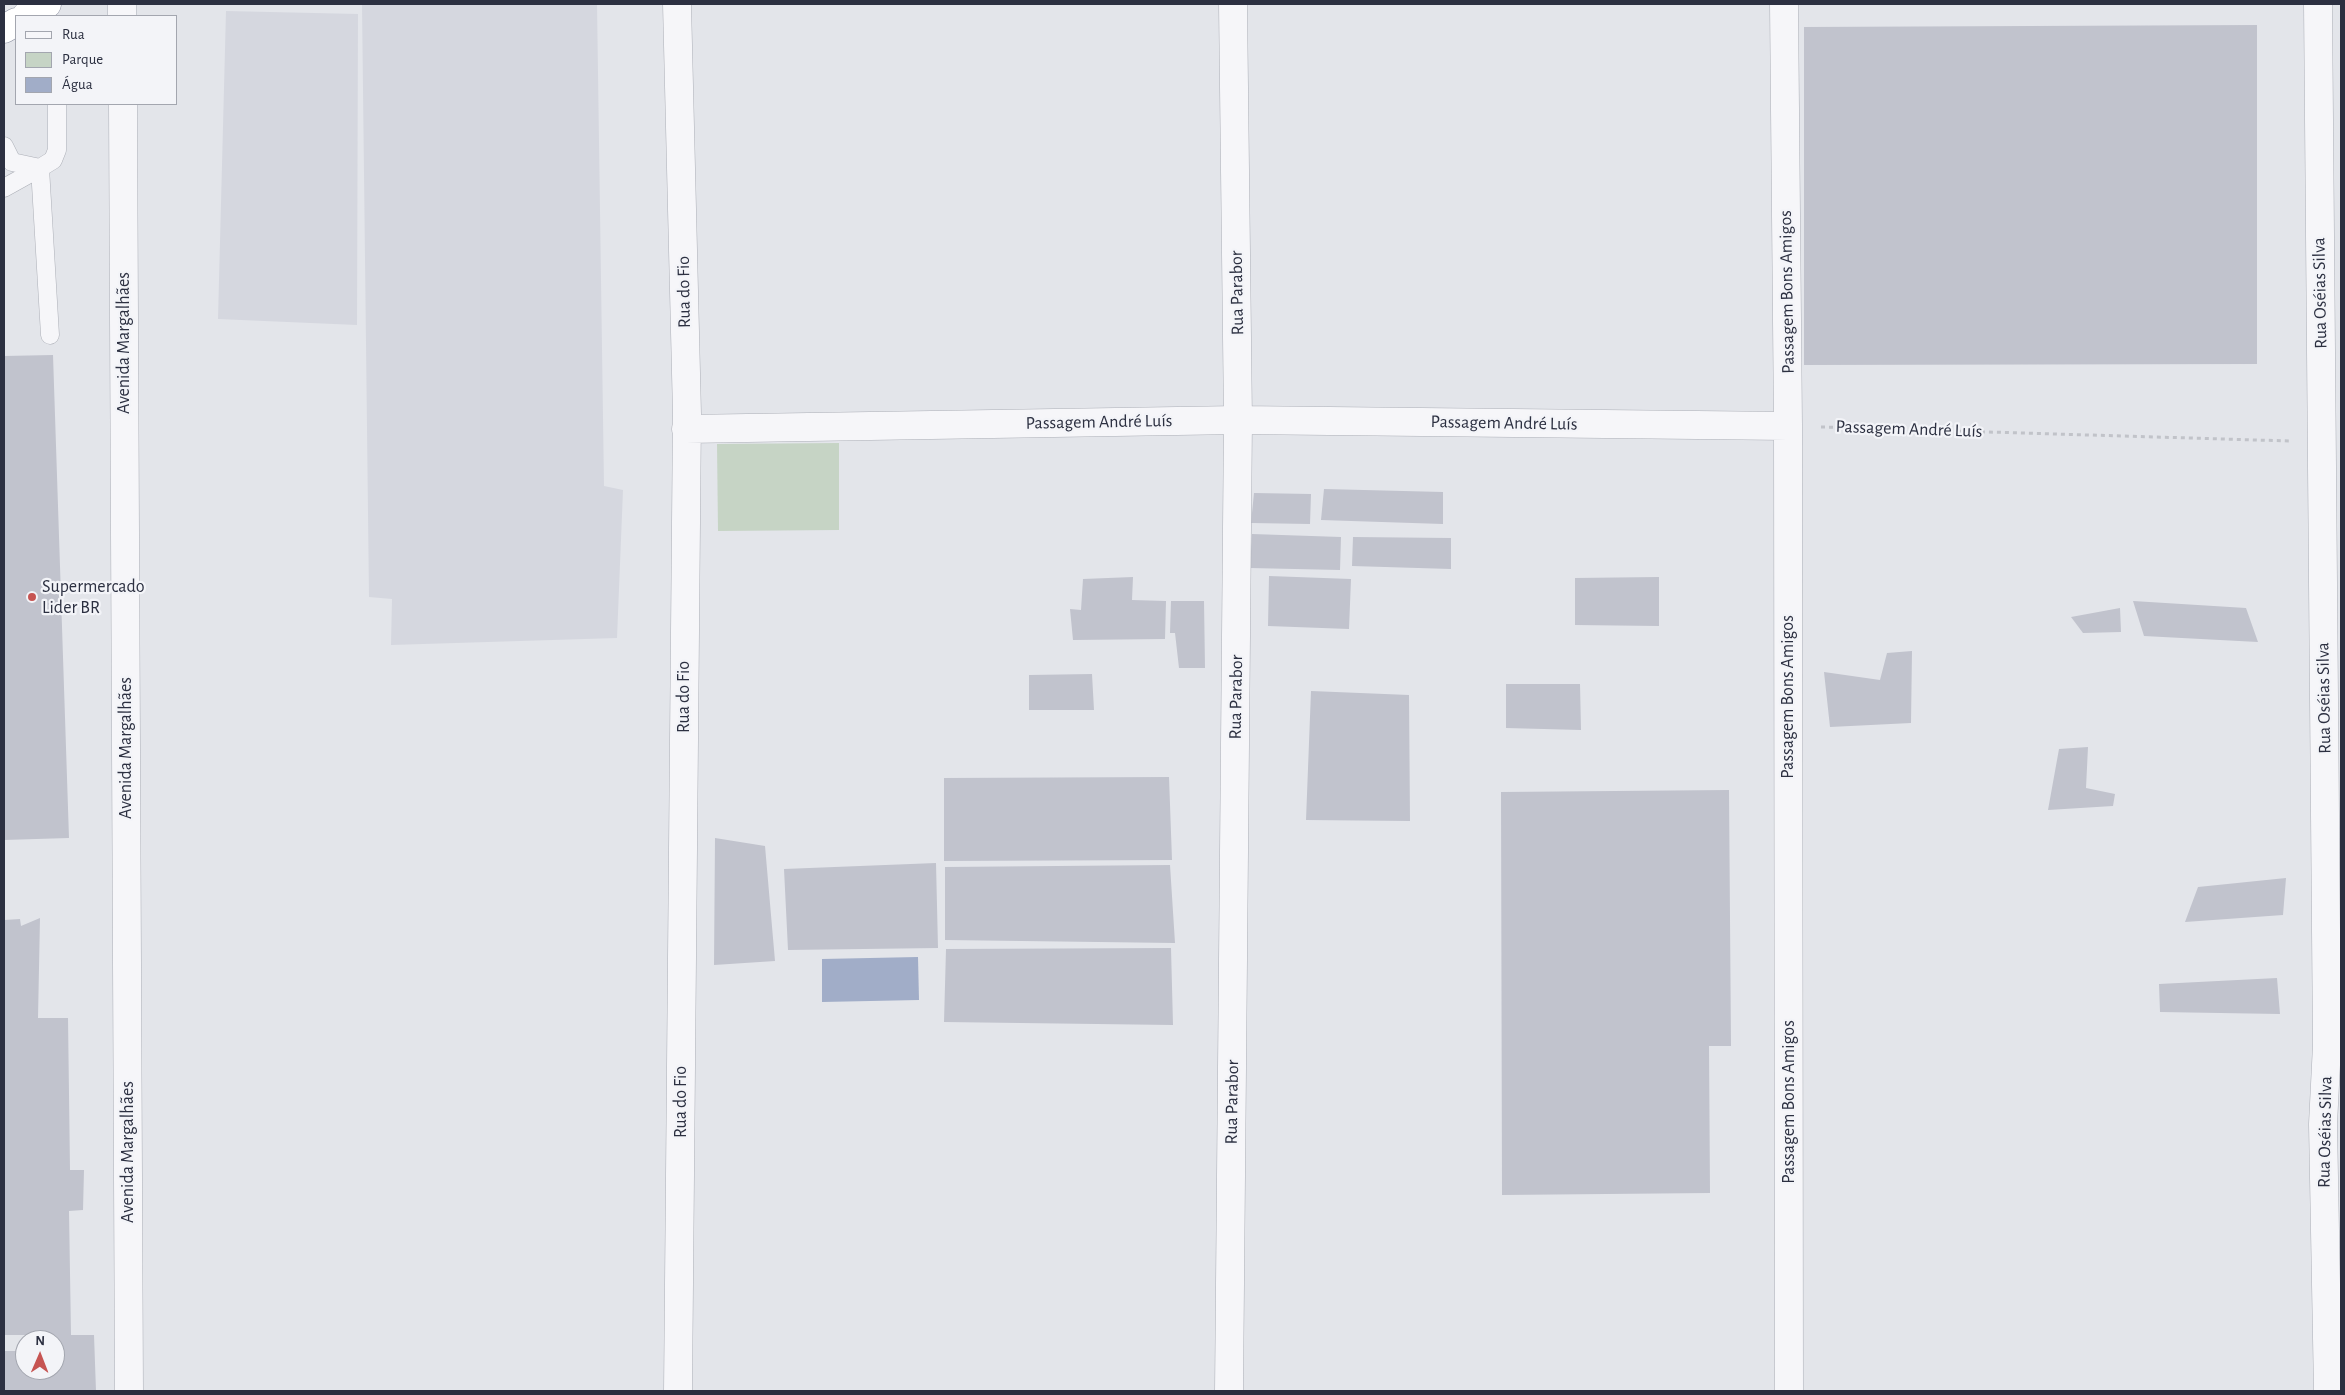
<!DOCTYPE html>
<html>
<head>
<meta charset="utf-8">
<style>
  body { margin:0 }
  #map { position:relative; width:2345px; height:1395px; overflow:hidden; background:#e3e5ea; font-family:"Alegreya Sans",sans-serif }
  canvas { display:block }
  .frame { position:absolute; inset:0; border:5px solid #2c3041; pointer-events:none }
  .legend { position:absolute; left:15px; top:15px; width:162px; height:90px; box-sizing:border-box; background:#f3f4f8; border:1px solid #a3a6af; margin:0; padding:6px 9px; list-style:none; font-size:15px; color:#2c3041 }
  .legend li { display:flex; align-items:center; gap:10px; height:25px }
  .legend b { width:25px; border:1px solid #a3a6af }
  .north { position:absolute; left:15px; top:1330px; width:50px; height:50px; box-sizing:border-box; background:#f3f4f8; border:1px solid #a3a6af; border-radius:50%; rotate:1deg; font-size:14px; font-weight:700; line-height:20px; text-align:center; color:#2c3041 }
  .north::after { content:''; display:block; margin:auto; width:18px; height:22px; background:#c65452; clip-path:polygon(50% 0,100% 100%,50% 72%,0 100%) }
</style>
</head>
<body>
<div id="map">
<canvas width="2345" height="1395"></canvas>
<div class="frame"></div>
<ul class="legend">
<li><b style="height:6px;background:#f6f6f9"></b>Rua</li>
<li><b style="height:14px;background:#c6d4c5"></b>Parque</li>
<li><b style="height:14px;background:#a1adc8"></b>Água</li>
</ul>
<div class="north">N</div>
</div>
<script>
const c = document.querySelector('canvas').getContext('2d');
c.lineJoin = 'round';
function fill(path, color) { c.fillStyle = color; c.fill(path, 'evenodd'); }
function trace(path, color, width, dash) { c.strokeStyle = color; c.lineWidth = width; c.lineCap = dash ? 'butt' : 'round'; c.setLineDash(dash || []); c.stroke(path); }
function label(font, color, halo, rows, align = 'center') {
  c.font = font + ' "Alegreya Sans",sans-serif'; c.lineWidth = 4.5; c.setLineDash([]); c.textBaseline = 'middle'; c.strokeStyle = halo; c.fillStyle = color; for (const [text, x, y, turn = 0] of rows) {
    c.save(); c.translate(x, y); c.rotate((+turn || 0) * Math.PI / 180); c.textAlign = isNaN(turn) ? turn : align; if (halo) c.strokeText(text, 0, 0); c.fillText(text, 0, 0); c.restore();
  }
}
fill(new Path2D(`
  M362,4H597L604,486L623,490L617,638L391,645L392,599L369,597Z
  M226,11L358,14L357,325L218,319Z`), '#d5d7df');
fill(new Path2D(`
  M839,443V530L718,531L717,444Z`), '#c6d4c5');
fill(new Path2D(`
  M918,957L919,1000L822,1002V959Z`), '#a1adc8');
fill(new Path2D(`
  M2257,25V364L1804,365V27Z
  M53,355L69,838L4,840V356Z
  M1324,489L1443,492V524L1321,520Z
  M1254,493L1311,494L1310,524L1251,523Z
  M1252,534L1341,537L1340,570L1250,568Z
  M1353,537L1451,538V569L1352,566Z
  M1269,576L1351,579L1349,629L1268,626Z
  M1133,577L1132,600L1166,601L1165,639L1073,640L1070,609L1081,610L1083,579Z
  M1659,577V626L1575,625V578Z
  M1171,601H1204L1205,668H1179L1175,633H1170Z
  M2133,601L2246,608L2258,642L2144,636Z
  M2120,608L2121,632L2083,633L2071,617Z
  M1912,651L1911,723L1830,727L1824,672L1880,680L1887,653Z
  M1092,674L1094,710H1029V675Z
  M1506,684H1580L1581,730L1506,728Z
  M1311,691L1409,695L1410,821L1306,820Z
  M2088,747L2086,788L2115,794L2113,806L2048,810L2059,749Z
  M1169,777L1172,860L944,861V778Z
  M1729,790L1731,1046H1709L1710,1193L1502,1195L1501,792Z
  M715,838L765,846L775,961L714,965Z
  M936,863L938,948L788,950L784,869Z
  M1170,865L1175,943L945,940V867Z
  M2286,878L2283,915L2185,922L2198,887Z
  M40,918L38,1018H68L70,1170H84L83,1210L69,1211L71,1335H94L96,1391H4V1351H25V1370H55V1340H44L43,1335H4V920L20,919L21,926Z
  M1171,948L1173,1025L944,1022L946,949Z
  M2277,978L2280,1014L2160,1012L2159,984Z`), '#c1c3cd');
const service = new Path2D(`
  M4,146L12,162L40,168
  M4,188L40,168
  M50,335L40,168L53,160L57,150V104`);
const minor = new Path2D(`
  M122,4V16
  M677,4L687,414L678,1391
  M1784,4L1788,426L1789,1391
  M2318,4L2327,1045L2323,1124L2328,1391
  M123,104L129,1391
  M686,429L1238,420L1788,426
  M1229,1391L1238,420L1233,4`);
const trunk = new Path2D(`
  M26,16L47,4
  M4,29L16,22`);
trace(service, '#acafb7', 19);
trace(minor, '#acafb7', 29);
trace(trunk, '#8b90a0', 29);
trace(new Path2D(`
  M1821,427L2290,441`), '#c1c3c9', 3, [4, 4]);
trace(service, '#f6f6f9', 18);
trace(minor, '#f6f6f9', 28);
trace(trunk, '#fff', 28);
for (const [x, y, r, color] of [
  [32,597,5,"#c65452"]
]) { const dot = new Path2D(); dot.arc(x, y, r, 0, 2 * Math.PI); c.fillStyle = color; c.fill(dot); trace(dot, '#f3f4f8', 2); }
label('18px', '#2c3041', '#f3f4f8', [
  ["Rua do Fio",684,292,-91],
  ["Passagem Bons Amigos",1787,292,-91],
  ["Rua Parabor",1237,293,-91],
  ["Rua Oséias Silva",2320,293,-91],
  ["Avenida Margalhães",124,343,-90],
  ["Passagem André Luís",1099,422,-1],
  ["Passagem André Luís",1504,423,1],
  ["Passagem André Luís",1909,429,2],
  ["Rua do Fio",684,697,-90],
  ["Rua Parabor",1236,697,-89],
  ["Passagem Bons Amigos",1788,697,-90],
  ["Rua Oséias Silva",2324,698,-91],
  ["Avenida Margalhães",126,748,-90],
  ["Rua do Fio",681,1102,-90],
  ["Rua Parabor",1232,1102,-89],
  ["Passagem Bons Amigos",1789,1102,-90],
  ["Rua Oséias Silva",2325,1132,-89],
  ["Avenida Margalhães",128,1152,-90]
]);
label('18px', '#2c3041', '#f3f4f8', [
  ["Supermercado",42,587],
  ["Lider BR",42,608]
], 'left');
</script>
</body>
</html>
